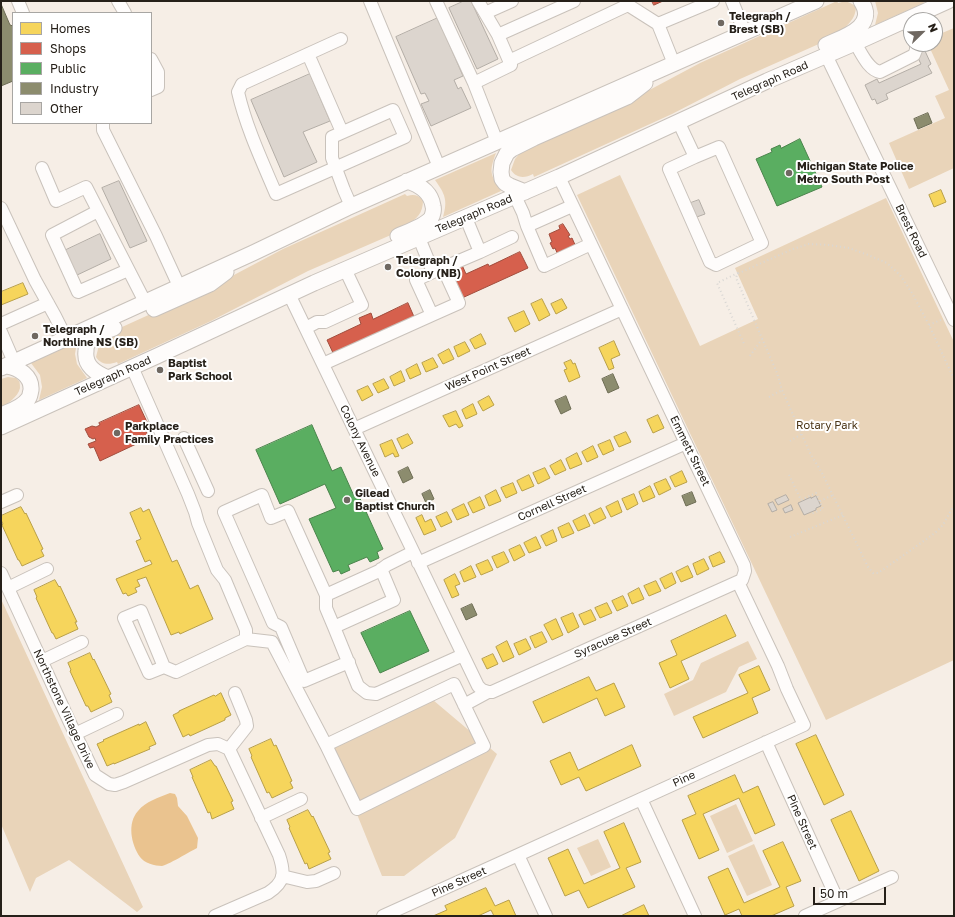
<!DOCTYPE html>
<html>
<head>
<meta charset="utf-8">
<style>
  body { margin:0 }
  #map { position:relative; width:955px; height:917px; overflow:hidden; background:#f6eee6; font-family:"Golos Text",sans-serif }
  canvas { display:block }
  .frame { position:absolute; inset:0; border:2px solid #262019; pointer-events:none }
  .legend { position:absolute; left:12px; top:12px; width:140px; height:112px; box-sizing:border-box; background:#fff; border:1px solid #a8a6a3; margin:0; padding:5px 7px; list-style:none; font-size:12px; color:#262019 }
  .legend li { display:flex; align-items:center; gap:8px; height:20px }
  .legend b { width:20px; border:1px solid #a8a6a3 }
  .north { position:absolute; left:903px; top:12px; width:40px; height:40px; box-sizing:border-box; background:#fff; border:1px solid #a8a6a3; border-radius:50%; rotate:67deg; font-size:11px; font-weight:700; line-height:16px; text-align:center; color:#262019 }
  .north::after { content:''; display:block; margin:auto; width:14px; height:18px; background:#6f6861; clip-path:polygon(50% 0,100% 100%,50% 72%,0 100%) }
  .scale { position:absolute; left:813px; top:887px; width:73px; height:18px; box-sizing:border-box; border:2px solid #262019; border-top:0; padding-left:5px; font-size:12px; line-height:14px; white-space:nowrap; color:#262019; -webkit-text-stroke:3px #fff; paint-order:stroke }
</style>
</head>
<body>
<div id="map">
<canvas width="955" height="917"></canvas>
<div class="frame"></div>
<ul class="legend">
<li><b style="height:11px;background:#f6d55c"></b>Homes</li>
<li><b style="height:11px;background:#d6604d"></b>Shops</li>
<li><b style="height:11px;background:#5aae61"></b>Public</li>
<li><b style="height:11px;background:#8c8c6e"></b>Industry</li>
<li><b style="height:11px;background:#dcd5ce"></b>Other</li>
</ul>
<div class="north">N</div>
<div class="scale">50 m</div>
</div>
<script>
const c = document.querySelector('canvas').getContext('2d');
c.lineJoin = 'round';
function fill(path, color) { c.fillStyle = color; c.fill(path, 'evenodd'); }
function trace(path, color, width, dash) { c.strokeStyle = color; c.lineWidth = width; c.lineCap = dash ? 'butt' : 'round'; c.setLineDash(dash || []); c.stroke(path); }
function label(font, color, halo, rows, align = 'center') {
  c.font = font + ' "Golos Text",sans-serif'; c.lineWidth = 4; c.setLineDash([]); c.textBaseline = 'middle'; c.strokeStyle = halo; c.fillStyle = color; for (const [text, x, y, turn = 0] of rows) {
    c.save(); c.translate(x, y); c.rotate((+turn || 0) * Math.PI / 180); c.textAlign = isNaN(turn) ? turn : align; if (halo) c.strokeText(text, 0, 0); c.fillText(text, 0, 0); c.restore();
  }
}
fill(new Path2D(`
  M837,1L838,3C846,1 849,1 856,7C855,22 846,24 839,35L740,79L672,114L534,177L533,174C525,178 517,179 511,170L515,159L520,153L642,94L700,63Z
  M875,1H923L924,3L875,25L878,13Z
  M954,28V168L909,189L889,143L945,118L935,96L949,90L928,44H935V36Z
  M496,153C489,172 490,174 501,191L443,217C448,200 445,194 435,180Z
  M620,175L700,346L758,319L735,268L886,198L954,342V660L826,720L577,195Z
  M405,194L407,196C414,194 418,195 423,200C423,214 417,218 406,226L407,228L308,271L211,321L118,364L117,362C109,365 101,365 96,357L99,345L111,332L217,284L283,249Z
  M77,342L75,354L77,364L87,378L39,400L42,387L40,375L31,363Z
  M8,377L16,378L19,381C20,382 20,387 20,388C18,398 6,403 1,411V379Z
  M1,599L143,907L137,912L69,860L36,878L30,892L1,824Z
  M748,641L757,659L739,667L726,692L674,716L664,694L693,680L701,663Z
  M433,700L497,754L455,838L404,876H382L329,745Z
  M736,804L753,841L727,853L710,816Z
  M598,839L611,867L591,876L577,848Z
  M754,844L772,885L747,896L728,856Z`), '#e9d4b9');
fill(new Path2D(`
  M170,793L175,794L177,798L178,806L187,816L198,838L197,848C191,851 166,866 162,866C155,866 144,863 140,857C131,844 127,823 138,811C146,801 158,798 170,793Z`), '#eac38f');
const homes = new Path2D(`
  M941,190L946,202L934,207L929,195Z
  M23,283L28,294L1,305V292Z
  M542,299L550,315L539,321L531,304Z
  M562,299L567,308L556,314L551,304Z
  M524,311L530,324L515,332L508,318Z
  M481,334L486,344L475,349L470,340Z
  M614,341L620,355L611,359L614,368L609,370L599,348Z
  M465,342L470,351L458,357L454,347Z
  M449,349L454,359L443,364L438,355Z
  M433,358L438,367L426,372L422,363Z
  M571,360L573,364L575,363L580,377L569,382L564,370L567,369L564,363Z
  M417,364L421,374L410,379L406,370Z
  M401,371L405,381L394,386L390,377Z
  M384,379L389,388L378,393L373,384Z
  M368,386L373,395L362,401L357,391Z
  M489,396L494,405L483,411L478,402Z
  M473,404L477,414L466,419L462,410Z
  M456,411L463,426L459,428L456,424L449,427L443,416Z
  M658,415L664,428L653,433L647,420Z
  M626,432L631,442L619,447L614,437Z
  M408,434L413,443L402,449L397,439Z
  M392,440L399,456L395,457L393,453L385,457L380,445Z
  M610,440L614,450L603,455L598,445Z
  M593,446L598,457L587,462L582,452Z
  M577,453L582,464L570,469L566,459Z
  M561,460L566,470L555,475L550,466Z
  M545,468L550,478L538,484L533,473Z
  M682,471L687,482L675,487L670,477Z
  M529,475L534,486L522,491L517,481Z
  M666,479L671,489L659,495L654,484Z
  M513,483L517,493L506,498L501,488Z
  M650,486L655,497L643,502L639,492Z
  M496,490L501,501L489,506L485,496Z
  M634,494L638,504L627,510L622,499Z
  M480,497L485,508L473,513L468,503Z
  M618,501L622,512L611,517L606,507Z
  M464,504L469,515L457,520L452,510Z
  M21,507L25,514L26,513L43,549L41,550L44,556L22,566L19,560H18L2,525L3,524L1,520V516Z
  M141,508L143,512L149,509L172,562L177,560L190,589L198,585L213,619L180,634L179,632L171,635L146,577L137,580L140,586L135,588L137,592L128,596L126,593L123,594L116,579L152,564L150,560L145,562L136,541L141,539L130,513Z
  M601,508L606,518L594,524L589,514Z
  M447,512L452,522L441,527L436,517Z
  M422,515L425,522L431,519L436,530L424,535L416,518Z
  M585,515L590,526L578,531L573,521Z
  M569,523L574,533L562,538L558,528Z
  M553,530L557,541L546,546L541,536Z
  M536,537L541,548L529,553L524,543Z
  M520,545L525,555L514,561L509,550Z
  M504,552L509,562L497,568L492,557Z
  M720,552L725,562L713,567L709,557Z
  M704,559L709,569L697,575L693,564Z
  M488,560L493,570L481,575L476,565Z
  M471,566L476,577L464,582L460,572Z
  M688,566L693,577L681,582L676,572Z
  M672,573L676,583L665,589L660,579Z
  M455,574L460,584L455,586L459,595L452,598L444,580Z
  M55,580L59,587L60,586L77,622H75L78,629L56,639L53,633H52L36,598L37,597L34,590Z
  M656,581L661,591L649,596L644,586Z
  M639,588L644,599L632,604L628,594Z
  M623,596L628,606L617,611L612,601Z
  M607,603L612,613L600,618L595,608Z
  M591,610L596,620L584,625L579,615Z
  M573,613L579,627L568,633L561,618Z
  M726,615L736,636L681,661L689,679L670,688L659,663L677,655L671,641Z
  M556,619L563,635L552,640L544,625Z
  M542,632L547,642L535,648L530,637Z
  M526,639L531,649L519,655L514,644Z
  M507,641L514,657L503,662L496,647Z
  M90,653L93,660L94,659L111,694L109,695L112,702L91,712L88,706H86L70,671L71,670L68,663Z
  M493,654L498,664L487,669L482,659Z
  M759,666L770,690L752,698L758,713L703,738L693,717L748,693L739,675Z
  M589,677L596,691L614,683L625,707L605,716L597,698L543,723L533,702Z
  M221,693L231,715L225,718V720L190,736L189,734L183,737L173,715L179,712V711L214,695L215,696Z
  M146,722L156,744L149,747L150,749L114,764V763L107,766L97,744L104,741L103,740L139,724V725Z
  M816,735L844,795L824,805L796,744Z
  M271,739L274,746L276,745L292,781L290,782L293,788L272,798L269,792L267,793L251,757L252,756L249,749Z
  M632,745L641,766L586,791L579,777L561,785L550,761L570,752L578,770Z
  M211,760L215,766H216L233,801L231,802L234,809L212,819L210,812L208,813L192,777H193L190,770Z
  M735,775L743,793L758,786L775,825L755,834L739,798L703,814L719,850L699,859L682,820L696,814L688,796Z
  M308,810L312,817L313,816L330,852L328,853L331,859L309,869L307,863L305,864L289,828L290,827L287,820Z
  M851,811L879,871L859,881L831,820Z
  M624,823L641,862L626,868L635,887L588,908L579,890L565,896L548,858L568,849L584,884L620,868L604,832Z
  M783,842L801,881L786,887L794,906L771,916H742L739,909L725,915L708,877L728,868L744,903L780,887L763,851Z
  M486,888L495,906L509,900L516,916H494L491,910L478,916H433L447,910L445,906Z
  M644,905L649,916H621Z`);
fill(homes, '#f6d55c');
trace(homes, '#b89f48', 1);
const shops = new Path2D(`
  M652,1H663L654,5Z
  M563,224L570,235L568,236L570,239L572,238L576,247L558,255L555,248L553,249L550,243L552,242L549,234L560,229L559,226Z
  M520,252L528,268L462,298L450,271L462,265L466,274L488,264L489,266Z
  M408,303L415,319L334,355L327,340L361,324L359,318L371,313L373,319Z
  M139,405L147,422L143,424L149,438L100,461L94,447L90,448L88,444L96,441L95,438L93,439L89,437L85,429L92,426L96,427L100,425L99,423Z`);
fill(shops, '#d6604d');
trace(shops, '#a14d3d', 1);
const public = new Path2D(`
  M800,139L822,187L777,206L756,159L772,152L771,149L780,145L781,148Z
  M312,425L332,471L341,467L354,496L358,494L383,549L377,552L379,558L370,562L367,557L348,565L350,570L341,574L339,570L333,572L309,519L336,508L325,484L280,504L256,450Z
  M410,611L429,651L380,673L361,633Z`);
fill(public, '#5aae61');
trace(public, '#4a834b', 1);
const industry = new Path2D(`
  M1,4L10,25L13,26V81L1,86Z
  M928,113L932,123L918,129L914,119Z
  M613,374L619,388L608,393L602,379Z
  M566,396L571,409L561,414L555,401Z
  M408,467L413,478L403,483L398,472Z
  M430,490L434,499L426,503L422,494Z
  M692,492L696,502L686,506L682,496Z
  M472,604L477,615L466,620L461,609Z`);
fill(industry, '#8c8c6e');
trace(industry, '#6d6c54', 1);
const building = new Path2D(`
  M464,1H471L498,59L477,69L449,8Z
  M438,18L463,76L454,80L458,89L461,87L471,108L431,126L421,104L429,101L425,93L421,94L396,37Z
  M925,51L931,64L928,66L932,73L886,94L888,99L877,104L875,99L872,100L865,85L877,79L879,83L921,64L916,54Z
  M310,74L330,121L303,132L317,162L284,177L251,100Z
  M119,181L147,241L130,248L102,188Z
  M699,200L705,214L694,218L688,204Z
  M100,234L111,259L75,276L64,251Z
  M786,495L789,500L778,505L775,500Z
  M816,496L821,506L816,508V510L804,515L798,503L811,497V498Z
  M773,502L777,510L772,512L768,504Z
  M791,505L793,510L785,513L783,509Z`);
fill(building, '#dcd5ce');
trace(building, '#b3ada6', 1);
const minor = new Path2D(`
  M18,1L23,13
  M118,1L125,13
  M370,1L439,167
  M436,1L474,83L497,142
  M626,1L628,5L658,24
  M732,1L745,33
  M485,13L512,1
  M905,20L911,32
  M498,35L574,1
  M341,39L242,84L238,92C246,127 262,161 276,194L405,137L393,110L332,137V158L344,190L351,206
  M855,43C861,52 868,70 880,72L914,55L916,50V44
  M308,54L342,132
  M826,55L954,320
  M151,59L158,72V87L151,90
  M509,61L628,5
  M674,64L658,24L713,1
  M474,83L511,65L498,35L478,1
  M103,123V130L156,236L179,286
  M679,123L695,157L719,147L762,243L716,265L710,262L669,169L695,157
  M42,168L56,201L86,187L145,302
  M515,196L523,213L527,226L572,206
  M1,208L35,280L55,316L66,338
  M98,211L52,235L78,292L128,270
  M527,226L544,266L591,244
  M419,238L433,272L480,252L466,218
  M480,252L512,237
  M433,272L416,280L432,315L459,303L443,268
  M289,294L478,686L482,690L488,692
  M1,324L48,303
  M306,328L317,322H325L362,305L345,269
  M1,332L14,362
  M323,364L432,315
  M132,367L188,494L195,512L198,523L217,570L225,580L246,630V639L176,672L164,667L141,611L124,618L149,673L164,667
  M354,429L622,309
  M184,438L208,491
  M1,502L17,495
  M418,563L686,443
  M1,573L71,725L95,775L109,784L115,785L124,782L208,745L218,744L229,749L279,855C285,873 285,882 268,893L215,916
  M8,588L47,569
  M326,595V608L334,627L358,686L367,693L376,694L463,655
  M334,627L394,600L381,569
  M246,639L272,642L326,745L357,809L484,746L454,684L326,745
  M42,661L82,642
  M349,662L304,681L281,627L273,623L224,512L262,495L271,518L288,511L326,595L379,571L387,565L413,552
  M464,705L488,692H492L742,580L745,571L744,565L559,177
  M75,734L117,714
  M766,742L838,901
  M229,749L247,726L246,720L235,693
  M641,799L695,916
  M261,818L301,799
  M518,855L546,916
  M282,876L307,882L316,881L334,873
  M383,916L518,855L804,725L787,689L778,666L738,582
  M805,916L892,877`);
const major = new Path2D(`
  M826,45C843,37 878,27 861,1
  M525,192L510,186L505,183L502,179L501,172L502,163L507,153L512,149L534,138L627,97L645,83
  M398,236C407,232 425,226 431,218C433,215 434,209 433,206C431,192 420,185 407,181
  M154,309L210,284L226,272
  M1,368L253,253L347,208L816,1
  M108,378C96,373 84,366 86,351C86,349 86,347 87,345C91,337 106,331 114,328
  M1,415C10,411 22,408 28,399C30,397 30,394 31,390C32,376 19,368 7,366
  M1,427L157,356L314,283L559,177L767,81L855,43L948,1`);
trace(minor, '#c9c2bb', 14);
trace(major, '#c9c2bb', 17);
trace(new Path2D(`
  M738,273L717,283L745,346
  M929,325L943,319
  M750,356L762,339
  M954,379L929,325L912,293L900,275L887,263L868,255L849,248L829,245L809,244L793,249L737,274L736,278L777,373L782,390L810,453L822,473L868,567L873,573H878L884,569L935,533L943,525L954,505
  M769,397L782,390
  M790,441L802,434
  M789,475L801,500L816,493L823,509L811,514
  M820,501L833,495
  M790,537L843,515`), '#d9d7d4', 2, [1, 3]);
trace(minor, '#fefcfb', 12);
trace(major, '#fefcfb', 15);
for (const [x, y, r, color] of [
  [721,23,4,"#6f6861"],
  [789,173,4,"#6f6861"],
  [388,267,4,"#6f6861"],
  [35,336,4,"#6f6861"],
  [160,370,4,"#6f6861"],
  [117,433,4,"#6f6861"],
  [347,500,4,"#6f6861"]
]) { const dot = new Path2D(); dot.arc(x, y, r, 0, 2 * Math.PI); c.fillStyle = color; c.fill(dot); trace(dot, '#fff', 1.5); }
label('bold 11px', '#262019', '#fff', [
  ["Telegraph /",729,17],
  ["Brest (SB)",729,30],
  ["Michigan State Police",797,167],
  ["Metro South Post",797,180],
  ["Telegraph /",396,261],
  ["Colony (NB)",396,274],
  ["Telegraph /",43,330],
  ["Northline NS (SB)",43,343],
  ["Baptist",168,364],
  ["Park School",168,377],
  ["Parkplace",125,427],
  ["Family Practices",125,440],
  ["Gilead",355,494],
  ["Baptist Church",355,507]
], 'left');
label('11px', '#262019', '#fff', [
  ["Telegraph Road",770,81,-24],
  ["Telegraph Road",474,214,-23],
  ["Brest Road",911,231,64],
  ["West Point Street",488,369,-24],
  ["Telegraph Road",113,376,-24],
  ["Colony Avenue",360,441,64],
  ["Emmett Street",690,451,64],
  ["Cornell Street",552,503,-24],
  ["Syracuse Street",613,638,-24],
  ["Northstone Village Drive",64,709,65],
  ["Pine",684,779,-24],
  ["Pine Street",802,822,66],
  ["Pine Street",459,882,-24]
]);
label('11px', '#4b3516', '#fff', [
  ["Rotary Park",827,426]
]);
</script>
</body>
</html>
